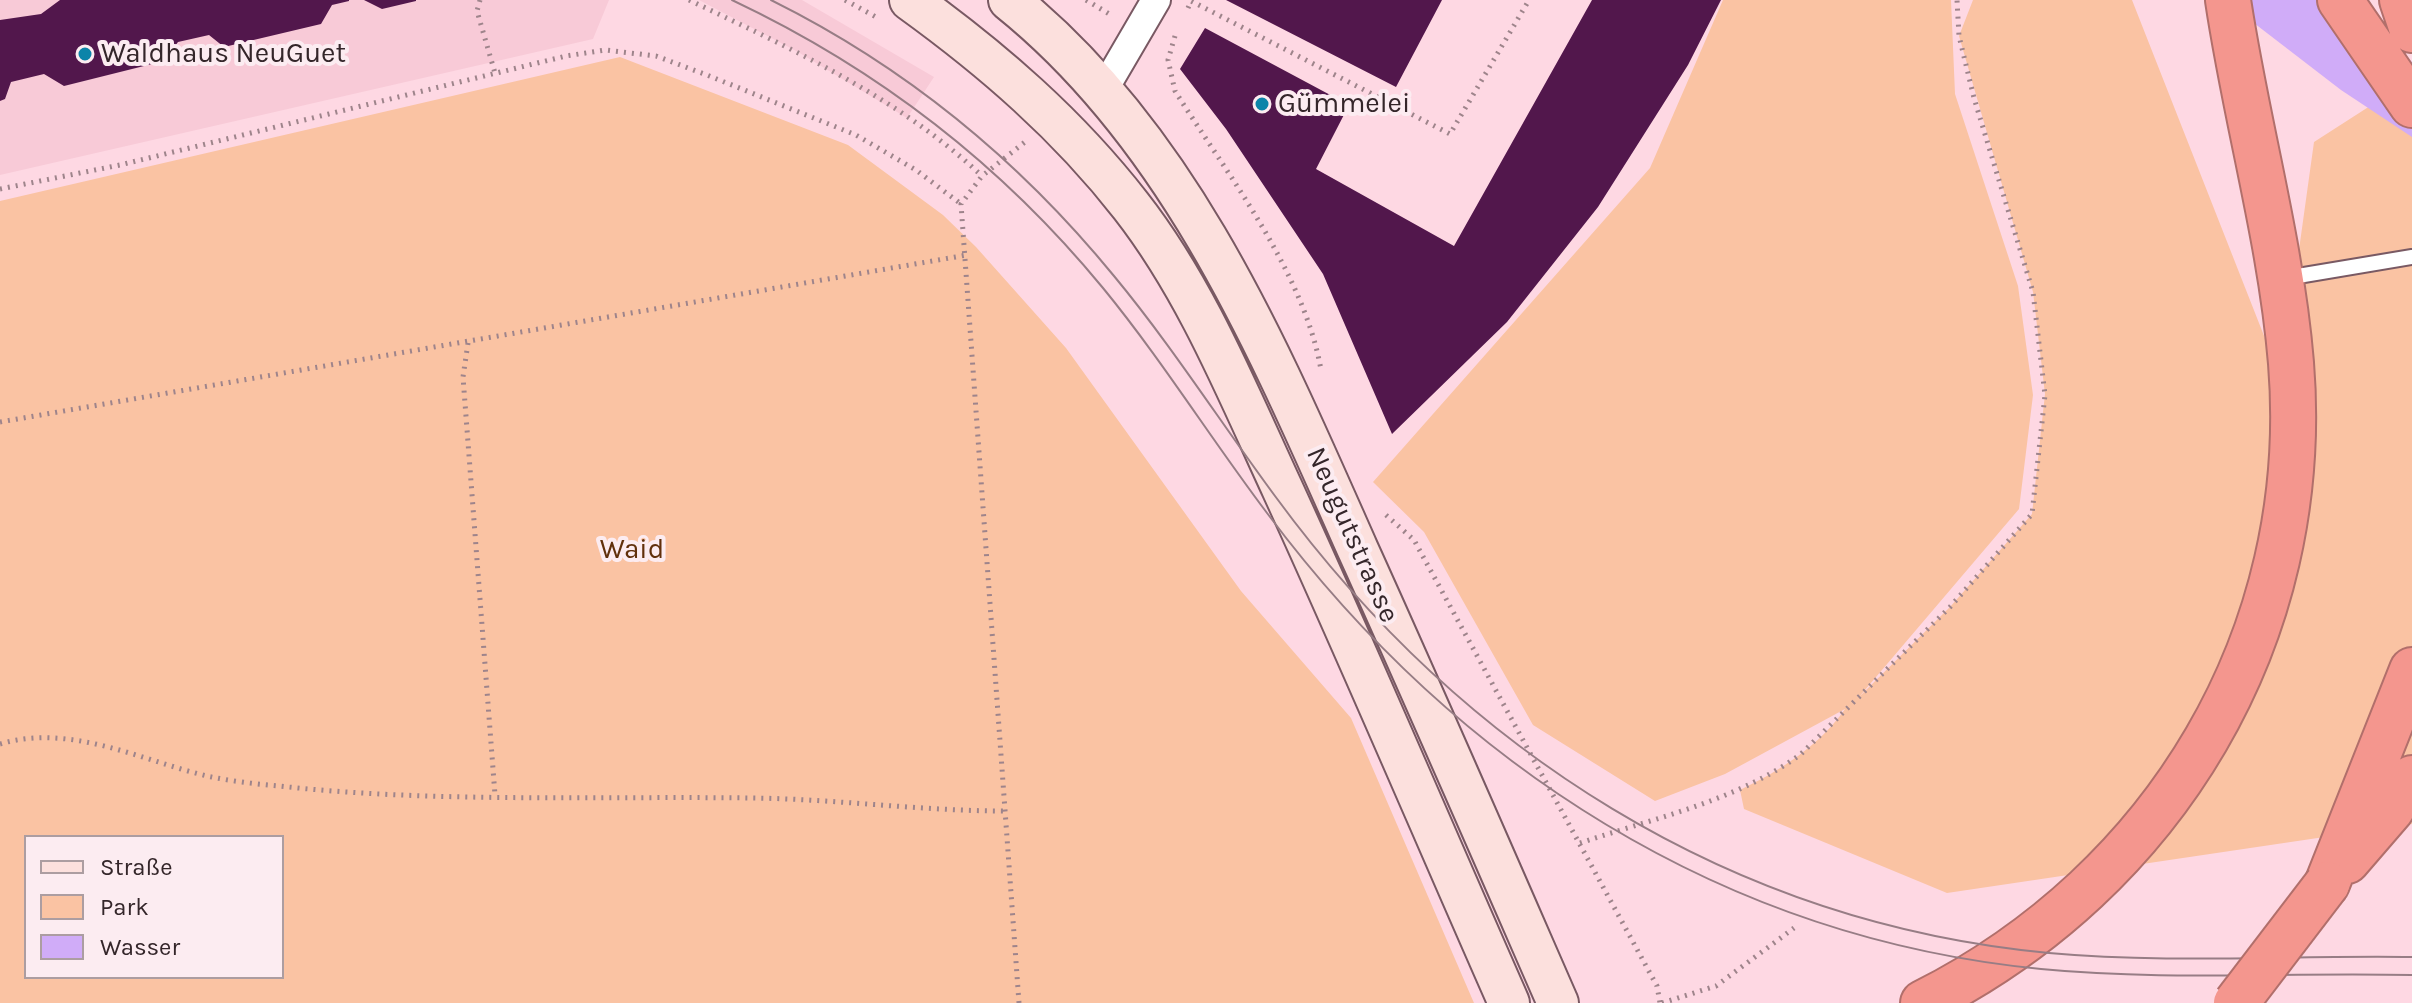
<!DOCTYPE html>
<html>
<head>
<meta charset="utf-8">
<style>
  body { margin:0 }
  #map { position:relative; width:2412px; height:1003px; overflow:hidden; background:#fed8e3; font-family:Karla,sans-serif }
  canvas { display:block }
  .legend { position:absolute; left:24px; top:835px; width:260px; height:144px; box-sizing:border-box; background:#fcecf1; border:2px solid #ac9da1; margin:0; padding:10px 14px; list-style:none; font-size:24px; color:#34262a }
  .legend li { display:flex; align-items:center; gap:16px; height:40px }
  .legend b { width:40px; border:2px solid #ac9da1 }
</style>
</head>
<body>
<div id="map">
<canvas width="2412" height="1003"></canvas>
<ul class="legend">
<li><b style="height:10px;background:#fce0dd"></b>Straße</li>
<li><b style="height:22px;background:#fac3a3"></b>Park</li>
<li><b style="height:22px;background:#d0acf8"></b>Wasser</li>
</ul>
</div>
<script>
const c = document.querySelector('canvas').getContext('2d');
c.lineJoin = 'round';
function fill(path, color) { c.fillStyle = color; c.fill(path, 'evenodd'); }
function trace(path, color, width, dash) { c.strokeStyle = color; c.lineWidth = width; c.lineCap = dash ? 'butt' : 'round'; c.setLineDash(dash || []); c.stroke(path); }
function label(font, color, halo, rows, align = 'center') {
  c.font = font + ' Karla,sans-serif'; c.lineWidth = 8; c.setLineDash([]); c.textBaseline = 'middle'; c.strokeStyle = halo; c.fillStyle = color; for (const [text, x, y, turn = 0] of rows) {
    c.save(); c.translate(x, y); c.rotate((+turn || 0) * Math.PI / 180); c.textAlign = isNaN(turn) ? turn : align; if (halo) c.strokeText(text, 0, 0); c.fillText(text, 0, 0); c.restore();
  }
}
fill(new Path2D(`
  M0,0H609L593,39L0,175Z
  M699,0H802L934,77L907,118L798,52Z`), '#f8cad7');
fill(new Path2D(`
  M1723,0H1951L1955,94L2018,286L2033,395L2019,509L1859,697L1950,607L2032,514L2045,394L2033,292L1959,36L1973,0H2132L2281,379L2314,142L2412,79V824L1947,893L1744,809L1740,790C1780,771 1820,745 1845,709L1725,774L1655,801L1533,725L1424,532L1373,482L1650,168Z
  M620,57L848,145L943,215L976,247L1066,348L1241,591L1351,718L1474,1003H0V201ZM26,837H282V977H26Z`), '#fac3a3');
fill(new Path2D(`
  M2224,0H2329L2412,62V137L2341,90Z`), '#d0acf8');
fill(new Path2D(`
  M60,0H349V1L332,5L321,24L224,47L209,35L178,42L164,61L64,86L44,74L11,82L5,99L0,101V20L41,14Z
  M364,0H416V1L382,9Z
  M1226,0H1442L1396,87Z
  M1592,0H1721L1688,65L1598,207L1507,322L1392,434L1323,274L1226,129L1180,69L1205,28L1349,105L1316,169L1454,246Z`), '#52174c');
const lane = new Path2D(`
  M2286,278L2412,257`);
const street = new Path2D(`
  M1104,89L1156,0`);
const secondary = new Path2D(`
  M910,0C993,60 1068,125 1131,206C1196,289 1238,393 1282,488C1360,658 1433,831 1509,1003
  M1009,0C1182,139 1270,352 1358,550C1426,700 1492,852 1558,1003`);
const highway = new Path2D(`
  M2340,0L2412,105
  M2402,0L2412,30
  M2347,861L2391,810L2412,778
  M2327,884L2412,670
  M1923,1003C2165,881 2313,636 2291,363C2281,241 2246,121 2228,0`);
trace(lane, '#795963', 18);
trace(street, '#795963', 32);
trace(secondary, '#795963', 44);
trace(highway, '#b16f6b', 48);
trace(new Path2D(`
  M480,0L477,11L495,73
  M689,0C792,49 898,97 982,176
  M845,0L876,17
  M1086,0L1111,15
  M1188,8L1191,1L1450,134L1529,0
  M1175,36L1168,60L1175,91C1227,174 1304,272 1321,370
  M0,189L120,165L566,56L605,50L656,56L707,75L856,135L916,170L961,204
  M468,343L463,377L495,795
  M0,422L967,255
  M1386,515L1414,540L1657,986L1660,1003
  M0,744C70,723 140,760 207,776C230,781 255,784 279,786C432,803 596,796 752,798C837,799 920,811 1006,811
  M1580,843C1654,818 1737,801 1801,754L1950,607L2032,514L2045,395L2033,292L1974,98L1959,36L1957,0
  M1019,1003L961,204L982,176L1025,142
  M1662,1003L1716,986L1794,928`), '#9e848b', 5, [2, 6]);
trace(lane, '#fff', 14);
trace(street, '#fff', 28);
trace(secondary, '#fce0dd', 40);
trace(highway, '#f4968e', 44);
trace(new Path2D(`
  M732,0C876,68 1002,165 1103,288C1162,360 1211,439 1267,513C1456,766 1723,938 2041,969C2164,981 2289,972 2412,975
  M771,0C904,66 1020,161 1114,276C1172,346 1221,423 1275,496C1462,751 1730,923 2049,953C2170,964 2291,955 2412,957`), '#977d85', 2);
const highwayBridge = new Path2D(`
  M2236,1003L2327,884`);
trace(highwayBridge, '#b16f6b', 48, []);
trace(highwayBridge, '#f4968e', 44);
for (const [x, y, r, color] of [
  [85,54,8,"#0c84a9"],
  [1262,104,8,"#0c84a9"]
]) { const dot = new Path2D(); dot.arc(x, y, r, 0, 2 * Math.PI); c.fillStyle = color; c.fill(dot); trace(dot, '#fcecf1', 3); }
label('28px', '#34262a', '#fcecf1', [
  ["Waldhaus NeuGuet",101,54],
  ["Gümmelei",1278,104]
], 'left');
label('28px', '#34262a', '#fcecf1', [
  ["Neugutstrasse",1352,535,66]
]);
label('28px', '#61300c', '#fcecf1', [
  ["Waid",632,550]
]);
</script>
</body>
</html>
